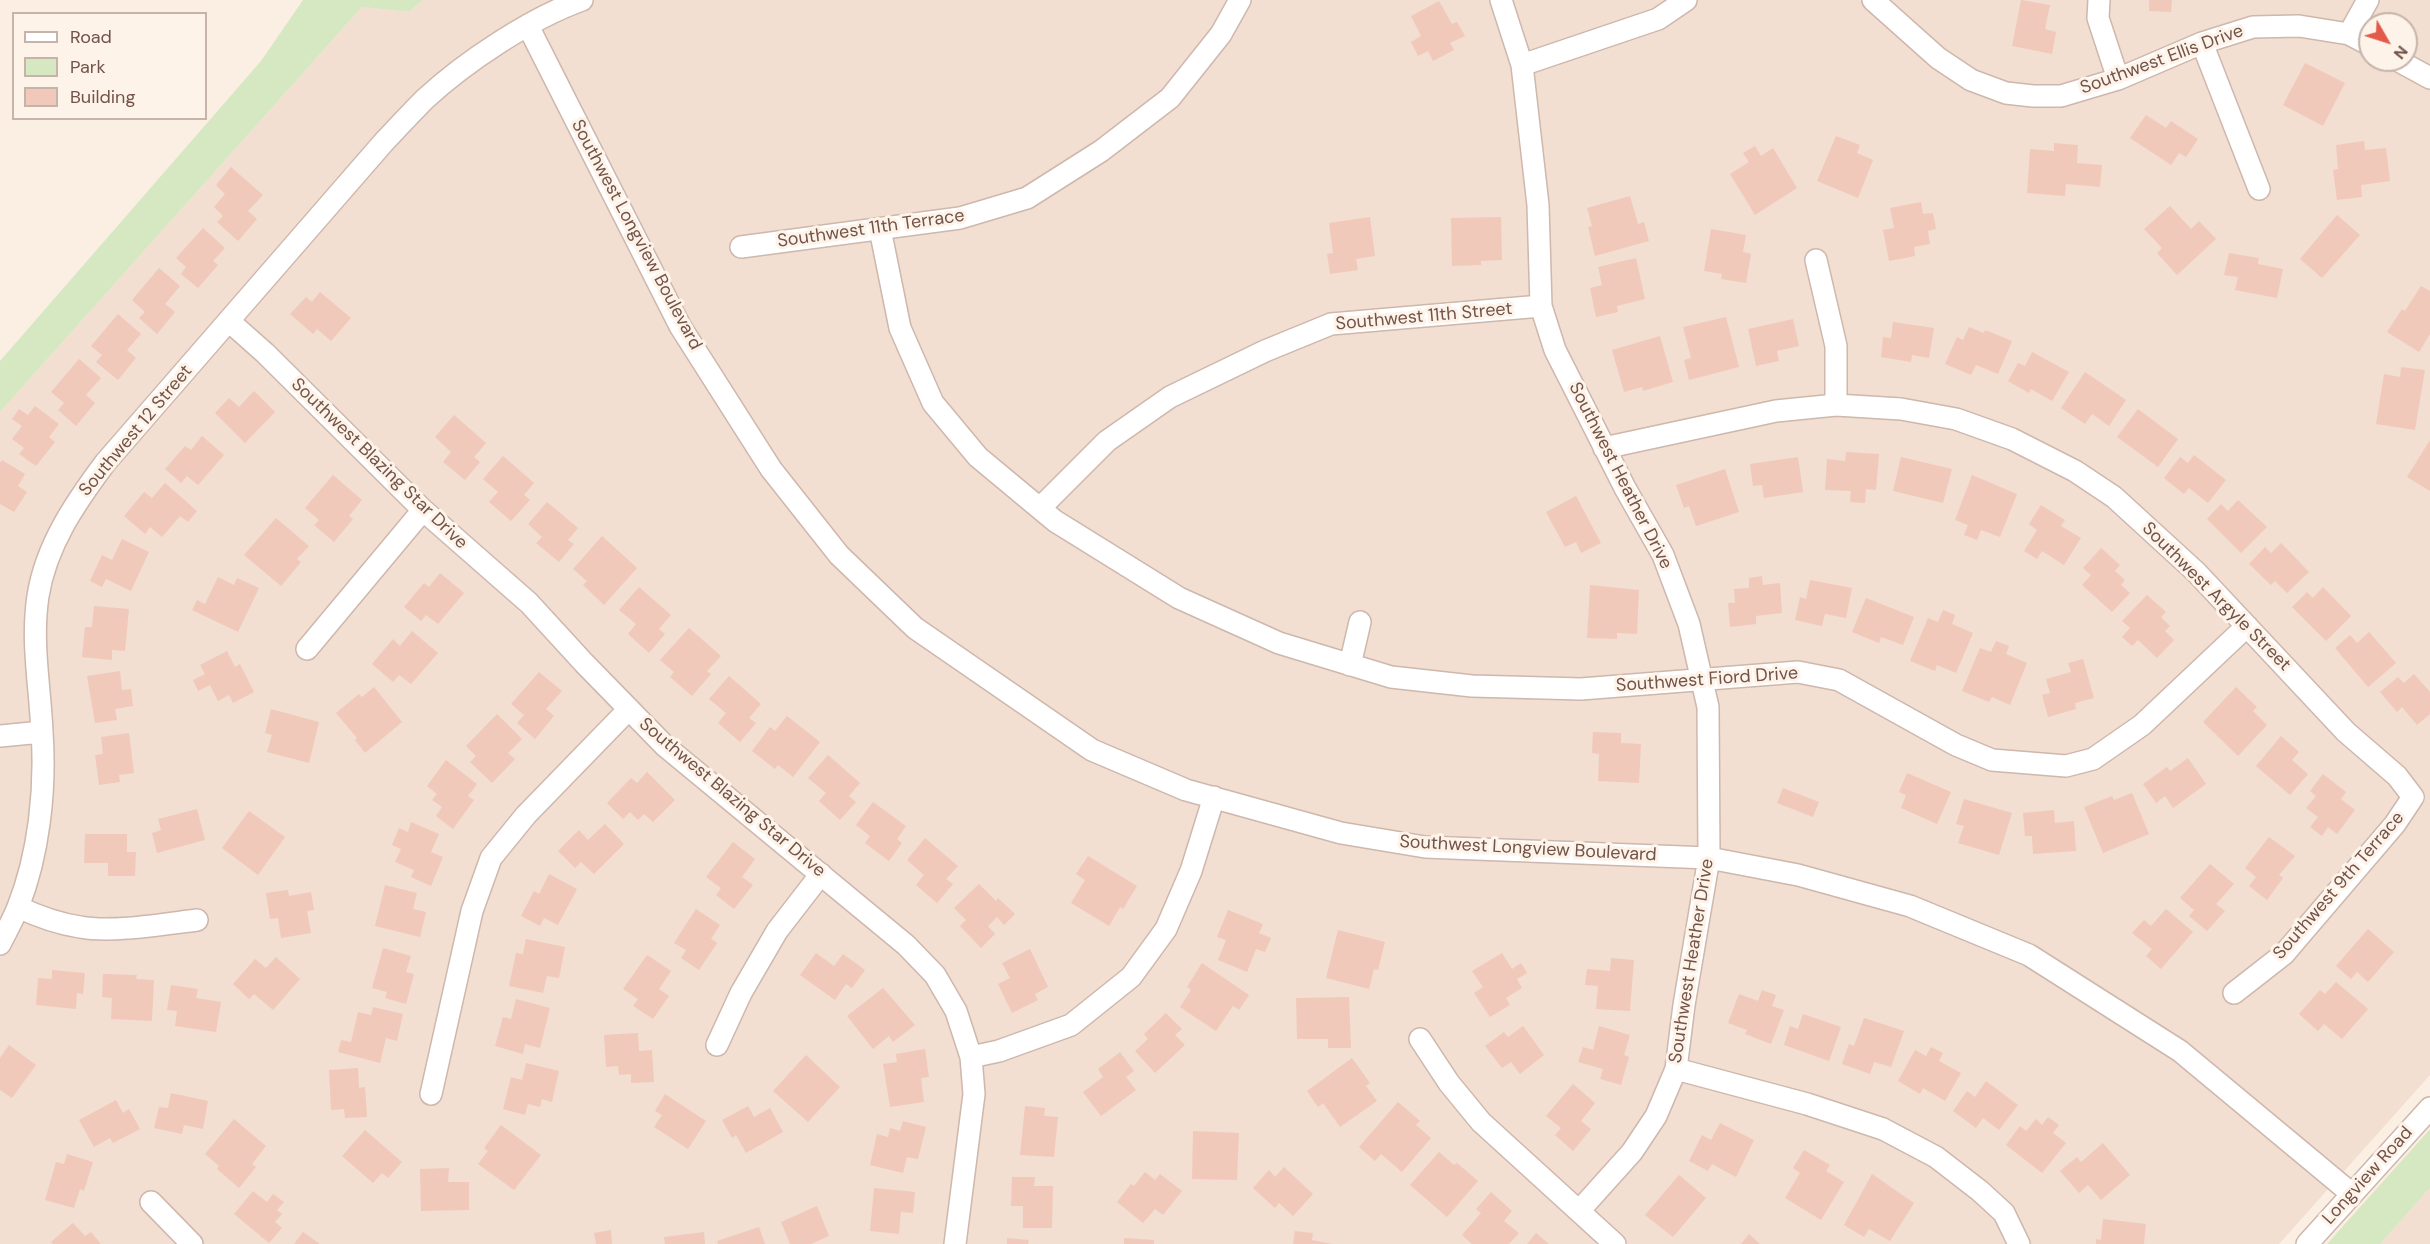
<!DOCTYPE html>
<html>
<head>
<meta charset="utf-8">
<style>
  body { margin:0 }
  #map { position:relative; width:2430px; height:1244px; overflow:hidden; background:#fbeee2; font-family:"DM Sans",sans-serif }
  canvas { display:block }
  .legend { position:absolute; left:12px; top:12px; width:195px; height:108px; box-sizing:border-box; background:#fef3e8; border:2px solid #c6b3a9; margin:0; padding:8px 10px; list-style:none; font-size:18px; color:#72534a }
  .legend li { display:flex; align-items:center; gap:12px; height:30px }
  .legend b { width:30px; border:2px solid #c6b3a9 }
  .north { position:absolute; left:2358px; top:12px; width:60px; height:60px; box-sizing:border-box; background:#fef3e8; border:2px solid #c6b3a9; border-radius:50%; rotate:129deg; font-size:16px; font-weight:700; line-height:24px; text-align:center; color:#72534a }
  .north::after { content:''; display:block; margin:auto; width:21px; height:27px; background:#e15a4b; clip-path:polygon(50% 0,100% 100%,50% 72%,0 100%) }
</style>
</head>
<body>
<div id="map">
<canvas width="2430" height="1244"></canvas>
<ul class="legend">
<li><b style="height:8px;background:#fff"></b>Road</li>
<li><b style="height:16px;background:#d6e8c2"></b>Park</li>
<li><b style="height:16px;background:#f0c9bb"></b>Building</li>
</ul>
<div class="north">N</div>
</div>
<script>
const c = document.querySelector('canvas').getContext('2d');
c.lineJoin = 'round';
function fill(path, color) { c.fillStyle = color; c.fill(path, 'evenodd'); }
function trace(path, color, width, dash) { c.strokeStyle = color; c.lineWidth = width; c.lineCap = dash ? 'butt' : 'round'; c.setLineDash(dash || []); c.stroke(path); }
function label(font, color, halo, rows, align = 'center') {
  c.font = font + ' "DM Sans",sans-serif'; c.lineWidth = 6; c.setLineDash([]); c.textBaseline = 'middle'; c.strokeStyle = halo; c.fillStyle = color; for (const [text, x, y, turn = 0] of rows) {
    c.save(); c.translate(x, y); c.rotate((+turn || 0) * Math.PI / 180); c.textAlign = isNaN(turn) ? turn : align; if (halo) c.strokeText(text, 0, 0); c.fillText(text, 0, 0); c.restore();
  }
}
fill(new Path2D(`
  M423,0H2430V1075L2279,1244H0V412L362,7L409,12ZM2370,24H2406V60H2370Z
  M2430,1188V1244H2380Z`), '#f2dfd1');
fill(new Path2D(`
  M303,0H423L409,12L362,7L0,412V361L261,61Z
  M2430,1129V1188L2380,1244H2327Z`), '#d6e8c2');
fill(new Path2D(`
  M2021,0L2050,5L2045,29L2056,32L2052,54L2012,46Z
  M2149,0H2172L2171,12L2149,11Z
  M1439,1L1452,24L1457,22L1465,36L1450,43L1454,50L1433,61L1428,51L1418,56L1411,42L1421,36L1411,16Z
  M2305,63L2345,83L2323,126L2283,105Z
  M2146,115L2166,128L2171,121L2198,139L2186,157L2179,153L2171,165L2130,138Z
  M1836,136L1860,145L1857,153L1873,160L1858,198L1817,181Z
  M2364,141L2365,150L2386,148L2390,181L2361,185L2362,197L2337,200L2333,170L2338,169L2336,145Z
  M2054,143L2078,145L2077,163L2102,165L2100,187L2066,184L2065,196L2027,193L2030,149L2054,151Z
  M1755,146L1761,156L1773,148L1797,188L1755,215L1730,174L1749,162L1743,153Z
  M231,167L263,195L248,211L257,219L238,241L217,222L223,216L214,207L225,194L216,185Z
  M1630,196L1638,224L1644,222L1649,241L1595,256L1588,227L1592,226L1587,208Z
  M1921,202L1923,214L1933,213L1936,229L1928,231L1930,244L1914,247L1915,256L1889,261L1883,230L1894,228L1890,208Z
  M2170,206L2191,229L2199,221L2216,239L2177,275L2157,253L2162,248L2144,229Z
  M2337,215L2360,235L2322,278L2300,259Z
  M1370,217L1375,256L1356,259L1358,270L1330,274L1327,254L1333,253L1329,223Z
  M1501,217L1502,260L1481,261V265L1452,266L1451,218Z
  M203,228L225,248L213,261L218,265L198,288L181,274L186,267L176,258Z
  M1711,229L1746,235L1743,252L1751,254L1746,283L1721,279L1722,274L1704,271Z
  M2229,253L2259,258L2258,264L2283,269L2277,298L2235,290L2238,277L2224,275Z
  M1636,258L1645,299L1617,306L1618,312L1596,317L1590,288L1602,285L1598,267Z
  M159,268L180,286L165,304L175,312L157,334L139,318L145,312L132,300Z
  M2421,286L2430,291V334L2419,352L2387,332L2402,309L2405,311Z
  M320,292L351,318L331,341L317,329L313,334L290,314L306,297L312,302Z
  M118,314L141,334L127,350L136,358L118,380L96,362L102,355L91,346Z
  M1726,317L1739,367L1689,380L1684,360L1691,358L1683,327Z
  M1793,319L1799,346L1777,351L1779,361L1756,366L1748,329Z
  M1893,322L1934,328L1929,358L1912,355L1911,362L1881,357L1883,337L1891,338Z
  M1969,327L1984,333L1985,330L2012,341L1998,374L1976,365L1971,375L1945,364L1957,337L1963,340Z
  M1660,336L1673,382L1643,391L1642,387L1624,392L1612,350Z
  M2032,352L2069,372L2052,401L2031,389L2029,393L2008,381L2018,363L2025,366Z
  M79,359L101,378L86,395L95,403L76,426L58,410L64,403L51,392Z
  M2401,367L2425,370L2415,430L2376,424L2384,374L2400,377Z
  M2085,372L2126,400L2109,426L2092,414L2085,424L2061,408Z
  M254,391L275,412L245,443L215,413L229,398L239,407Z
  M35,406L59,424L49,437L55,442L36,466L19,454L24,448L12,439L22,426L12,419L19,409L28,415Z
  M2138,409L2178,439L2158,467L2117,437Z
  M454,415L486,443L474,457L480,462L465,480L443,462L451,452L435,437Z
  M202,436L224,455L198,485L187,476L181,483L165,469L185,446L191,450Z
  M2430,440V491L2407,477Z
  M1846,452L1879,454L1876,490L1866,489L1865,503L1850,502L1851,491L1825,490L1827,459L1845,461Z
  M2194,455L2226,480L2208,503L2189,488L2184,494L2164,478L2180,457L2188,463Z
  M503,456L534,483L524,495L530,500L511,521L489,502L498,492L483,479Z
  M1798,457L1803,492L1764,498L1762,485L1753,486L1750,464Z
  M1901,457L1952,469L1943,503L1893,491Z
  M2,460L25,474L18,486L27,492L14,512L0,504V463Z
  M1725,469L1739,512L1696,526L1689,506L1684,508L1676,485Z
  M333,475L362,500L349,516L353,519L334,542L314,525L319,520L305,508Z
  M1972,475L2017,494L2000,537L1981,530L1977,540L1964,535L1968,525L1955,520Z
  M165,483L197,511L188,522L180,516L162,537L150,527L145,534L124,516L144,492L152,498Z
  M1576,496L1601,543L1581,553L1576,542L1565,547L1546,512Z
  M2238,500L2267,527L2241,553L2207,519L2221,504L2228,511Z
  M547,502L578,528L568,540L574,544L559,562L536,543L542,537L528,524Z
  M2041,505L2065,520L2061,526L2081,538L2064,565L2042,551L2037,559L2024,551L2037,530L2029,524Z
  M276,518L309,546L297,559L301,562L281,586L244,555Z
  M602,536L637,568L604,605L583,585L587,581L573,569Z
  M122,539L149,552L131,591L106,579L102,587L90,581L102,555L112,560Z
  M2281,543L2309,572L2287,593L2275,581L2271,585L2249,564L2265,547L2271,553Z
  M2101,548L2120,565L2115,571L2125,580L2121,585L2130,593L2112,612L2082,585L2091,575L2083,568Z
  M440,573L464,593L438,624L426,615L421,621L404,607L424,583L429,587Z
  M1762,576L1763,585L1780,583L1782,613L1756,616V624L1730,627L1728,603H1735L1734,589L1749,588V578Z
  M218,577L234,585L237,578L259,588L238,632L192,610L197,600L205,604Z
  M1810,580L1852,588L1846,618L1825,614L1822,626L1795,620L1800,597L1806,599Z
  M1590,585L1639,590L1637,634L1617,633V639L1587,638Z
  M639,587L671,615L659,629L665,634L649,653L628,634L636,624L619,610Z
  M2323,587L2351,616L2326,641L2292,607L2307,592L2313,598Z
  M2147,595L2166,612L2161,617L2170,626L2165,631L2174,640L2157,658L2138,640L2132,646L2122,637L2130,628L2122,621Z
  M1866,598L1914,617L1903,645L1881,637L1879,643L1852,632Z
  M94,606L129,609L125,651L112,650V660L82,657L85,627H92Z
  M1943,610L1955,615L1952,624L1973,633L1956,673L1937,665L1935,671L1910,661L1928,618L1938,622Z
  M689,628L721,656L707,671L711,674L692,696L670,677L674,672L660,660Z
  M412,631L438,653L411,684L399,675L393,682L372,664L393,639L400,646Z
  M2369,632L2396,663L2368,687L2335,648L2350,635L2357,643Z
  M1996,641L2009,646L2006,654L2027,663L2010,705L1992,697L1989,702L1962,691L1980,648L1991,652Z
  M227,651L235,667L240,664L254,692L233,703L229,695L218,701L210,685L198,691L193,680L205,674L200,665Z
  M2083,659L2094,698L2075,703L2076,709L2048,717L2042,695L2050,693L2046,679L2071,672L2068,663Z
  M120,671L122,690L131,689L133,706L115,709L117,720L95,723L87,676Z
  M539,672L562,691L546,709L554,716L535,739L517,723L524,715L511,704Z
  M2414,674L2430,692V714L2417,725L2402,707L2397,712L2380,692L2398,677L2404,683Z
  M729,676L761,704L749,718L756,723L740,742L718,723L726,713L709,699Z
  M374,687L402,722L365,753L355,740L357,738L336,713L359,694L362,697Z
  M2236,687L2257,707L2253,711L2267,725L2238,756L2203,722Z
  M271,709L319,722L309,763L267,752L272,735L265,733Z
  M497,714L522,739L508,753L515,759L492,783L470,762L476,756L466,746Z
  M787,716L820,742L793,777L778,765L775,769L752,751L770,727L775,731Z
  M1593,732L1621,733V743L1641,744L1639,783L1598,781L1599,754L1592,753Z
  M129,733L134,773L119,775L120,782L99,785L95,755L103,754L101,737Z
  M2281,736L2299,752L2292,760L2308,774L2290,795L2256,766Z
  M828,755L860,783L849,796L856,802L840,820L819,801L826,793L808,778Z
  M2188,758L2206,784L2173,808L2165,796L2156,803L2143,784L2167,767L2170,771Z
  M446,760L477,784L468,796L474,800L453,829L436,816L442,807L432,800L437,794L427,786Z
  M647,772L675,800L653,822L644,814L638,820L630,812L623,819L607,803L631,778L637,783Z
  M1907,773L1951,792L1937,824L1901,808L1906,795L1899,792Z
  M2323,774L2346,792L2341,799L2355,810L2337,834L2328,827L2322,836L2310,827L2318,817L2306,808L2316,796L2310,791Z
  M1783,788L1819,802L1813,817L1777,803Z
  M2132,793L2149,834L2103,853L2084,807L2112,796L2114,800Z
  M1964,799L2012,813L1999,855L1958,843L1964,826L1956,824Z
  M873,802L906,826L897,839L902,843L889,861L865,843L870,836L856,825Z
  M197,809L205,840L157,853L152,833L161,830L158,819Z
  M2054,810L2055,823L2074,821L2076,851L2033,854L2032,836H2025L2023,813Z
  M249,811L285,837L258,875L222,848Z
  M411,822L439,834L431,852L443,857L431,886L411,877L414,870L395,862L401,849L392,845L399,828L408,832Z
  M605,824L624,844L594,874L581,862L575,868L558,851L579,830L588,840Z
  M85,834H127V852H136L135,876H108V863H84Z
  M2269,837L2295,856L2279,875L2283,878L2267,900L2249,886L2256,877L2245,868Z
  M925,838L958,866L946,879L953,884L937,903L916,885L924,875L907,860Z
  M733,842L755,859L742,877L753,885L734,909L716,895L721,888L706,877Z
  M1088,856L1137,886L1123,909L1120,907L1109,926L1071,903L1085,880L1076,874Z
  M2210,864L2234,884L2216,904L2225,911L2207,931L2189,916L2194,910L2180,898Z
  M549,874L577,889L558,925L544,918L540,926L521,916L534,891L539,894Z
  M979,884L996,901L998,898L1015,914L1004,925L997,917L988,926L995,934L981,948L960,926L966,920L954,908Z
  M385,885L417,893L413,909L426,912L420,937L375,926Z
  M288,890L289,896L311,892L314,910L307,911L311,933L281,938L278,918L270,919L266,893Z
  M696,909L720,925L711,939L717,943L699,970L681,958L686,950L674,943Z
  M2166,909L2193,932L2161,969L2146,956L2152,949L2132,933L2144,920L2151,926Z
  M1228,910L1263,924L1259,933L1271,938L1265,952L1256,949L1247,972L1218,960L1226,940L1217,937Z
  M2368,929L2394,952L2368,982L2357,972L2351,979L2336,966Z
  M1338,930L1385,942L1378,970L1374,969L1369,989L1326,978Z
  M526,939L565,947L559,978L547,976L543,993L509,986L516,953L523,954Z
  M383,948L411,956L406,972L414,974L406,1004L385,998L387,992L372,988Z
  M1030,949L1048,987L1035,994L1038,1000L1012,1013L998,984L1010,978L1002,963Z
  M816,953L834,966L843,954L865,970L852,988L846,984L835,1000L800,975Z
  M1502,953L1512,969L1521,963L1527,973L1517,979L1522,988L1506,998L1510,1005L1490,1017L1474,993L1483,987L1472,971Z
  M647,955L671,971L659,989L669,996L653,1019L633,1006L638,999L623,989Z
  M276,957L300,979L273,1010L254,994L249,999L233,984L255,959L266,968Z
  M1611,958L1634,960L1630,1011L1596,1009L1598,986L1585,985L1587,969L1610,971Z
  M1202,963L1249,995L1239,1010L1233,1006L1216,1031L1180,1007L1191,990L1187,987Z
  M52,970L85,973L83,994L77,993L76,1009L36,1005L38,978L52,979Z
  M103,974L137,975L136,979L154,980L152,1021L111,1019L112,998L102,997Z
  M2336,982L2368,1009L2342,1039L2324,1024L2318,1031L2299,1014L2320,990L2325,994Z
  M171,985L198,989L196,998L221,1002L216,1032L175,1026L177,1011L167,1010Z
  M883,988L915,1025L893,1042L889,1036L873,1049L847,1016Z
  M1762,990L1776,995L1772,1006L1784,1010L1771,1044L1745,1034L1747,1030L1728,1023L1739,994L1758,1001Z
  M1349,997L1351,1048H1328V1039H1297L1296,998Z
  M516,999L550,1008L540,1048L525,1044L523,1054L495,1046L503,1017L511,1019Z
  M373,1007L403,1014L397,1041L386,1038L380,1063L338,1052L341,1040L351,1042L358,1012L371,1015Z
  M1166,1013L1182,1029L1175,1035L1185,1045L1155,1073L1135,1051L1148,1039L1144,1034Z
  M1803,1014L1841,1027L1829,1061L1784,1045L1790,1026L1798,1029Z
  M1864,1018L1904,1031L1891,1067L1874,1062L1870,1074L1842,1064L1849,1044L1854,1046Z
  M1523,1026L1544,1055L1520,1074L1511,1062L1502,1068L1485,1046L1504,1032L1508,1037Z
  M1599,1026L1630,1035L1624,1055L1629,1057L1621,1085L1600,1079L1603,1069L1578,1062L1583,1047L1593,1050Z
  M638,1033L639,1051L652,1050L654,1082L631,1083V1074L619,1075L618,1066L606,1067L604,1035Z
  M9,1045L36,1065L12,1098L0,1090V1058Z
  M1931,1047L1943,1053L1939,1061L1961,1073L1945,1101L1923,1088L1920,1094L1898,1081L1915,1050L1926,1056Z
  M925,1049L929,1077L921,1078L924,1102L890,1107L883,1064L897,1062L896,1054Z
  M1120,1052L1134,1071L1126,1077L1136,1090L1101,1116L1083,1092L1103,1077L1098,1069Z
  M806,1055L840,1087L808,1122L773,1091Z
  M1352,1058L1370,1083L1366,1086L1377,1101L1340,1127L1323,1103L1318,1107L1307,1091Z
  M526,1063L559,1071L552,1102L542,1099L540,1107L528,1104L525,1115L503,1109L511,1077L522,1080Z
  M358,1068L359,1088L365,1087L367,1117L345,1118L344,1109L331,1110L329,1070Z
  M1986,1081L2018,1105L1999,1130L1983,1118L1976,1128L1953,1111L1967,1091L1975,1097Z
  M1573,1084L1595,1103L1581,1121L1591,1129L1573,1151L1555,1135L1561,1128L1546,1116Z
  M171,1093L208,1101L203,1129L184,1125L182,1134L154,1128L159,1107L168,1108Z
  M665,1094L706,1121L688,1149L654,1127L662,1115L655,1111Z
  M116,1100L123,1113L129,1109L140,1129L113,1143L110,1138L94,1147L79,1120Z
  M1398,1102L1420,1121L1416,1125L1431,1138L1402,1172L1381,1154L1375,1161L1359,1147Z
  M748,1106L754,1117L770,1108L783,1132L746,1153L736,1135L732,1138L722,1120Z
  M1025,1106L1045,1108L1044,1116L1058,1117L1054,1157L1020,1155Z
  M2048,1117L2059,1125L2053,1133L2066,1143L2042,1173L2006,1145L2020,1126L2026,1131L2036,1119L2042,1125Z
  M234,1119L266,1146L252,1164L256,1167L239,1188L217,1169L219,1166L205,1154Z
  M903,1121L926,1127L918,1159L907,1157L903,1173L870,1165L877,1134L888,1137L890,1128L900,1131Z
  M1720,1123L1754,1140L1736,1177L1712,1164L1708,1171L1689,1161L1702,1135L1711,1140Z
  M501,1125L541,1155L514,1190L478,1164L488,1151L484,1148Z
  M365,1130L402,1162L388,1178L382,1173L373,1183L342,1156Z
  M1193,1131L1239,1133L1237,1180L1192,1179Z
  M2103,1143L2130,1175L2101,1200L2088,1185L2079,1193L2060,1171L2077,1157L2081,1162Z
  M1804,1150L1830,1165L1826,1171L1844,1182L1821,1220L1785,1198L1800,1173L1793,1168Z
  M1439,1152L1454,1165L1457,1163L1478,1181L1447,1217L1410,1185Z
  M67,1154L93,1162L84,1191L80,1189L74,1208L45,1200L56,1162L64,1164Z
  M1284,1167L1313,1194L1293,1216L1279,1203L1275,1208L1253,1188L1269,1170L1275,1177Z
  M449,1168L448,1182H469V1210L421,1211L420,1169Z
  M1145,1172L1155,1180L1160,1174L1182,1191L1163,1215L1155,1209L1143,1223L1117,1202L1131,1184L1134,1186Z
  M1872,1174L1914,1203L1890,1241L1869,1229L1864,1237L1844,1225Z
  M1679,1175L1706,1198L1673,1237L1645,1215Z
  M1012,1177H1035L1034,1186H1053L1052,1228H1023V1206H1011Z
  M874,1188L915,1192L913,1213L901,1212L899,1234L870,1231Z
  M253,1191L267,1202L273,1194L284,1202L277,1210L282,1214L275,1222L282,1228L269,1243L234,1214Z
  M1491,1192L1512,1211L1504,1221L1519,1233L1509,1244H1472L1462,1235L1481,1213L1476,1209Z
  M817,1206L829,1236L811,1244H790L781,1222Z
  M2103,1219L2146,1224L2144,1244H2096V1239L2101,1240Z
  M73,1223L85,1236L91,1232L101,1244H53L51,1242Z
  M759,1227L765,1244H718L717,1241Z
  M611,1230L612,1244H596L594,1233Z
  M1295,1231L1313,1233L1312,1240L1332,1244H1293Z
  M303,1232L320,1244H294Z
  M704,1232L705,1244H665L664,1237Z
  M1536,1233L1549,1244H1527Z
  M1749,1234L1760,1244H1741Z
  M1007,1238L1029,1240L1028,1244H1007Z
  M1124,1238L1154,1240V1244H1124Z`), '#f0c9bb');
const minor = new Path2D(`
  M1501,0L1522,65L1538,205L1541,306L1555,350L1625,488L1663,555L1689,624L1708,707L1709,858L1684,1005L1676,1069L1656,1116L1632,1152L1579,1211
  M1873,0L1938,58L1971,80L2006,93L2033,96H2061L2118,79L2202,43L2253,27L2299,26L2349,34L2370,45
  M2099,0L2098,18L2118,79
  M528,26L680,326L771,469L839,555L915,628L1092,750L1186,790L1341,833L1425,847L1709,858L1798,875L1910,906L2029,955L2180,1051L2352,1194
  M2349,34L2368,0
  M2202,43L2259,189
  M2397,60L2430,78
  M1522,65L1658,19L1686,0
  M880,229L900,328L933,403L978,457L1055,521L1179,598L1279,643L1391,677L1472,686L1581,689L1798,672L1839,680L1956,745L1992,760L2066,766L2093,759L2142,725L2247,626
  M741,247L960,218L1027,198L1101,151L1170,98L1221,34L1240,0
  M1816,260L1836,346V405
  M230,322L265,353L423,510L529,603L584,663L665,746L906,945L935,975L956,1011L971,1057L974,1094L955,1244
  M1604,448L1776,411L1836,405L1901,409L1956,419L2012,439L2075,471L2114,497L2196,572L2346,732L2397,776L2413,797L2395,824L2284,954L2234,993
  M1040,508L1107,441L1170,397L1265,351L1331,324L1541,306
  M307,649L423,510
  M1350,665L1360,622
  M0,736L42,732
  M18,907C37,916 60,924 80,927C112,933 164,924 197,920
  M0,944C6,932 13,920 18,907C39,854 46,789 42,732C40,686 31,642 38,596C46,545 76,502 105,463L383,143C397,128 411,113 425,99C465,62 531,18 582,0
  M1420,1039L1449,1083L1481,1122L1615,1244
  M717,1045L741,993L777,931L821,874
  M971,1057L999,1051L1071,1025L1131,977L1166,929L1191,871L1214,797
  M1676,1069L1807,1104L1883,1129L1936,1157L1980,1191L2004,1213L2019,1244
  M431,1094L472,911L491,858L526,815L629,709
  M151,1202L192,1244
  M2307,1244L2430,1108`);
trace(minor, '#ceb7ac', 24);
trace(minor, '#fff', 21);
label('18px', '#72534a', '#fef3e8', [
  ["Southwest Ellis Drive",2162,60,-20],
  ["Southwest 11th Terrace",871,229,-8],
  ["Southwest Longview Boulevard",636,235,62],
  ["Southwest 11th Street",1424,317,-5],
  ["Southwest 12 Street",136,431,-50],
  ["Southwest Blazing Star Drive",379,464,44],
  ["Southwest Heather Drive",1620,476,63],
  ["Southwest Argyle Street",2216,597,45],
  ["Southwest Fiord Drive",1707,680,-4],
  ["Southwest Blazing Star Drive",732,798,40],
  ["Southwest Longview Boulevard",1528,849,3],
  ["Southwest 9th Terrace",2339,886,-49],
  ["Southwest Heather Drive",1692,961,-81],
  ["Longview Road",2368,1176,-48]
]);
</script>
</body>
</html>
